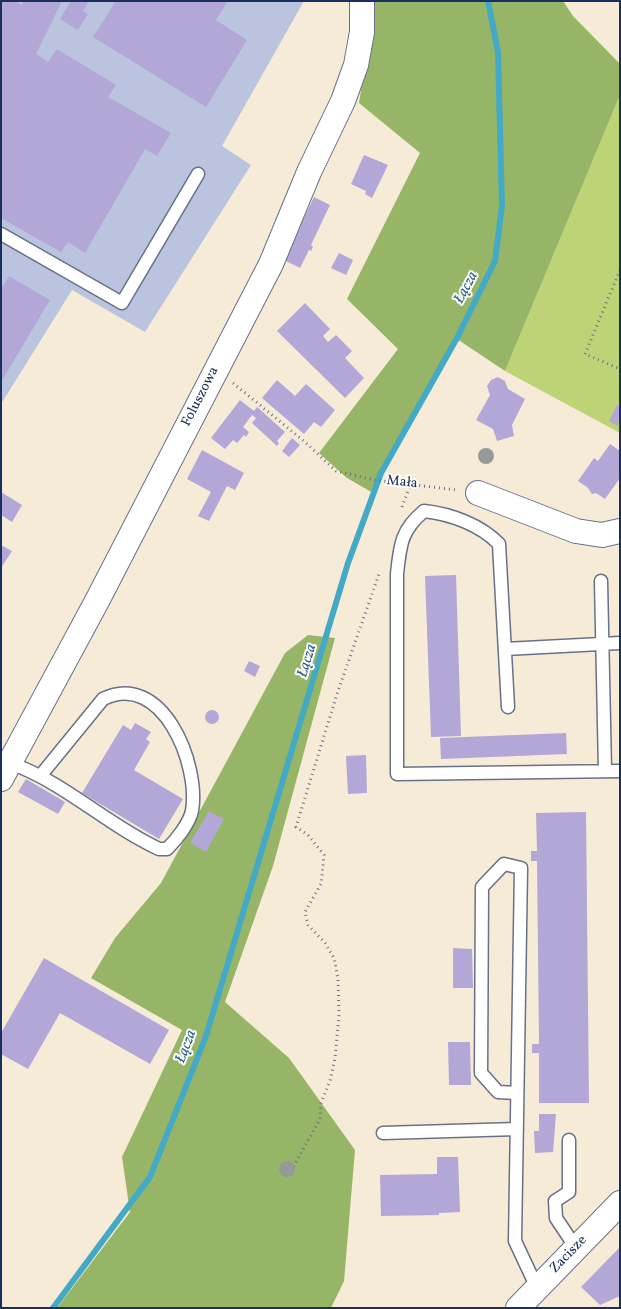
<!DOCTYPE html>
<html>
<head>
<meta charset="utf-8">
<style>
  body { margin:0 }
  #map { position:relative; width:621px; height:1309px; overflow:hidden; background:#f6ebd7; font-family:Vollkorn,serif }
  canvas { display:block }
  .frame { position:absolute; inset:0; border:2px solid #1b2f5e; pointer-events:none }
</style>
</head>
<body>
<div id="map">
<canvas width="621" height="1309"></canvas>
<div class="frame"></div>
</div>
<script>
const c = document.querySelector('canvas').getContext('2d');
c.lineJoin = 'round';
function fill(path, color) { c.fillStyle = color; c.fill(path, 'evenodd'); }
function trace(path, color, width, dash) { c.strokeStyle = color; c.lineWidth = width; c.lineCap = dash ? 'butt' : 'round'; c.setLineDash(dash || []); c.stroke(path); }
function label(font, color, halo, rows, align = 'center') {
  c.font = font + ' Vollkorn,serif'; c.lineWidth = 4; c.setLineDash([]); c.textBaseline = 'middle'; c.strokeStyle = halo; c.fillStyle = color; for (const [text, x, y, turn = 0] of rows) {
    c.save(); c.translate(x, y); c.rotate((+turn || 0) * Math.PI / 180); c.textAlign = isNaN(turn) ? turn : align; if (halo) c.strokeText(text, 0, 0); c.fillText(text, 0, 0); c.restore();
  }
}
fill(new Path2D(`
  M1,1H304L222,146L251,165L145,332L72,290L1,404Z`), '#bac4de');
fill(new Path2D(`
  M620,95V433L505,371Z`), '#bed376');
fill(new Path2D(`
  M365,1H563L573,16L620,64V95L505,371L457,339L373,493L347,478L319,453L398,349L347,299L420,153L359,103L369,39Z
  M308,635L335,638L273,866L225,1002L289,1058L355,1150L344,1281L331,1308H57L130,1212L122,1157L182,1030L91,978L115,938L161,883L285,653Z`), '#96b567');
trace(new Path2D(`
  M53,1308L150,1177L206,1036L348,563L381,473L457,338L495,261L502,206L498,52L488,1`), '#44a9c4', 6);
fill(new Path2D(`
  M1,1H15L22,5L24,1H62L36,54L48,62L57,49L116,85L108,97L171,133L157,156L145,149L85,253L68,242L61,252L1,218Z
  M71,1H89L83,11L88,14L78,30L60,19Z
  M116,1H228L216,20L247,40L206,107L93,37Z
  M364,155L388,165L372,198L365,194L366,191L351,184Z
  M314,197L330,205L311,245L313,247L311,251L309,250L300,268L284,260Z
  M339,253L353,260L346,275L331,268Z
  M9,276L50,300L1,382V289Z
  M305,303L330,329L323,336L328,342L336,335L352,351L345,358L364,378L345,398L277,331Z
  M498,377L505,381L508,389L525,399L512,425L514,436L497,441L493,429L476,420L490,395L487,386L491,380Z
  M277,380L295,396L306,384L335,410L321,427L314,422L304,434L262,398Z
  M240,400L254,411L257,407L285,432L277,441L279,443L277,446L252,423L256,418L252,415L243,427L249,432L246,437L244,435L237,443L233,440L225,449L211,438Z
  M617,405L620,407L618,426L609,421Z
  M292,438L300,445L289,457L282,451Z
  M610,444L620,451V478L605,499L596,493L592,494L587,487L578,481L594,458L598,461Z
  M202,450L244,473L235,490L227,486L209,521L198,516L211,492L187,479Z
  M1,492L22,505L12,522L1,515Z
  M1,545L12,551L1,568Z
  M456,575L461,736L431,737L425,576Z
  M249,661L260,666L255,677L244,671Z
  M205 717a7 7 0 1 1 14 0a7 7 0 1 1-14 0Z
  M135,723L151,732L146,739L150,742L134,770L183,799L159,839L82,793L123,725L131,730Z
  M566,733L567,754L441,759L440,738Z
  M366,755L367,793L348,794L346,756Z
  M26,779L65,802L58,814L18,792Z
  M209,811L224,819L206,852L190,843Z
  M586,812L589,1103H539V1053H532V1044H539L537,861H531V851H537L536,813Z
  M453,948L472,949L473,988H453Z
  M44,958L169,1030L150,1064L60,1013L28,1069L1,1054V1033Z
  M448,1042H470L471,1085H449Z
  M539,1114H556L553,1152L535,1153L534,1131H539Z
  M437,1157H458L460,1212L439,1213V1215L381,1216L380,1175L437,1174Z
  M620,1247V1296L600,1305L581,1287Z`), '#b2a7d7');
const lane = new Path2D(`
  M1,234L122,303L198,174
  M601,581L605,771
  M505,649L620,643
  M508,707L499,544C481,525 451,514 424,511C401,530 400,545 397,574V774L620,771
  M10,763C64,782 107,825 159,849H167C176,840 189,824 192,811C200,764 162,670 103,699L41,775
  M517,1093L498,1092L481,1073L482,887L504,864L521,868L515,1241L537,1288
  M383,1133L517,1129
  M569,1140V1192L555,1201L556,1218L576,1248`);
const street = new Path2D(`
  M478,493L576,531L602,535L620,531
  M1,779L97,601L271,264L309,172L343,101L356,65L362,32V1
  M518,1308L620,1203`);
trace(lane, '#687188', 15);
trace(street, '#687188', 26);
trace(new Path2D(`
  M620,270L585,354L620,369
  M233,383L305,442L336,471L374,480L457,490
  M402,507L411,483
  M291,1171L320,1119L321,1103L330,1081L335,1058L339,1015L338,979L334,958L325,943L308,925L305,912L321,884L324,855L308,835L296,827L337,694L379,574`), '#687188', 3, [1, 4]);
trace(lane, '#fff', 12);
trace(street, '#fff', 24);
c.fillStyle = '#949a98';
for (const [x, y] of [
  [486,456],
  [287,1169]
]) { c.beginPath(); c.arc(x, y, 8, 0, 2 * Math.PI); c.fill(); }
label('14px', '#1b2f5e', '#fdfcf7', [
  ["Foluszowa",201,397,-63],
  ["Mała",402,483,6],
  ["Zacisze",569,1255,-46]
]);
label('italic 15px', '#2b6087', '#fdfcf7', [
  ["Łącza",467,288,-62],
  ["Łącza",308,661,-73],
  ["Łącza",187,1047,-69]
]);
</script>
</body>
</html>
